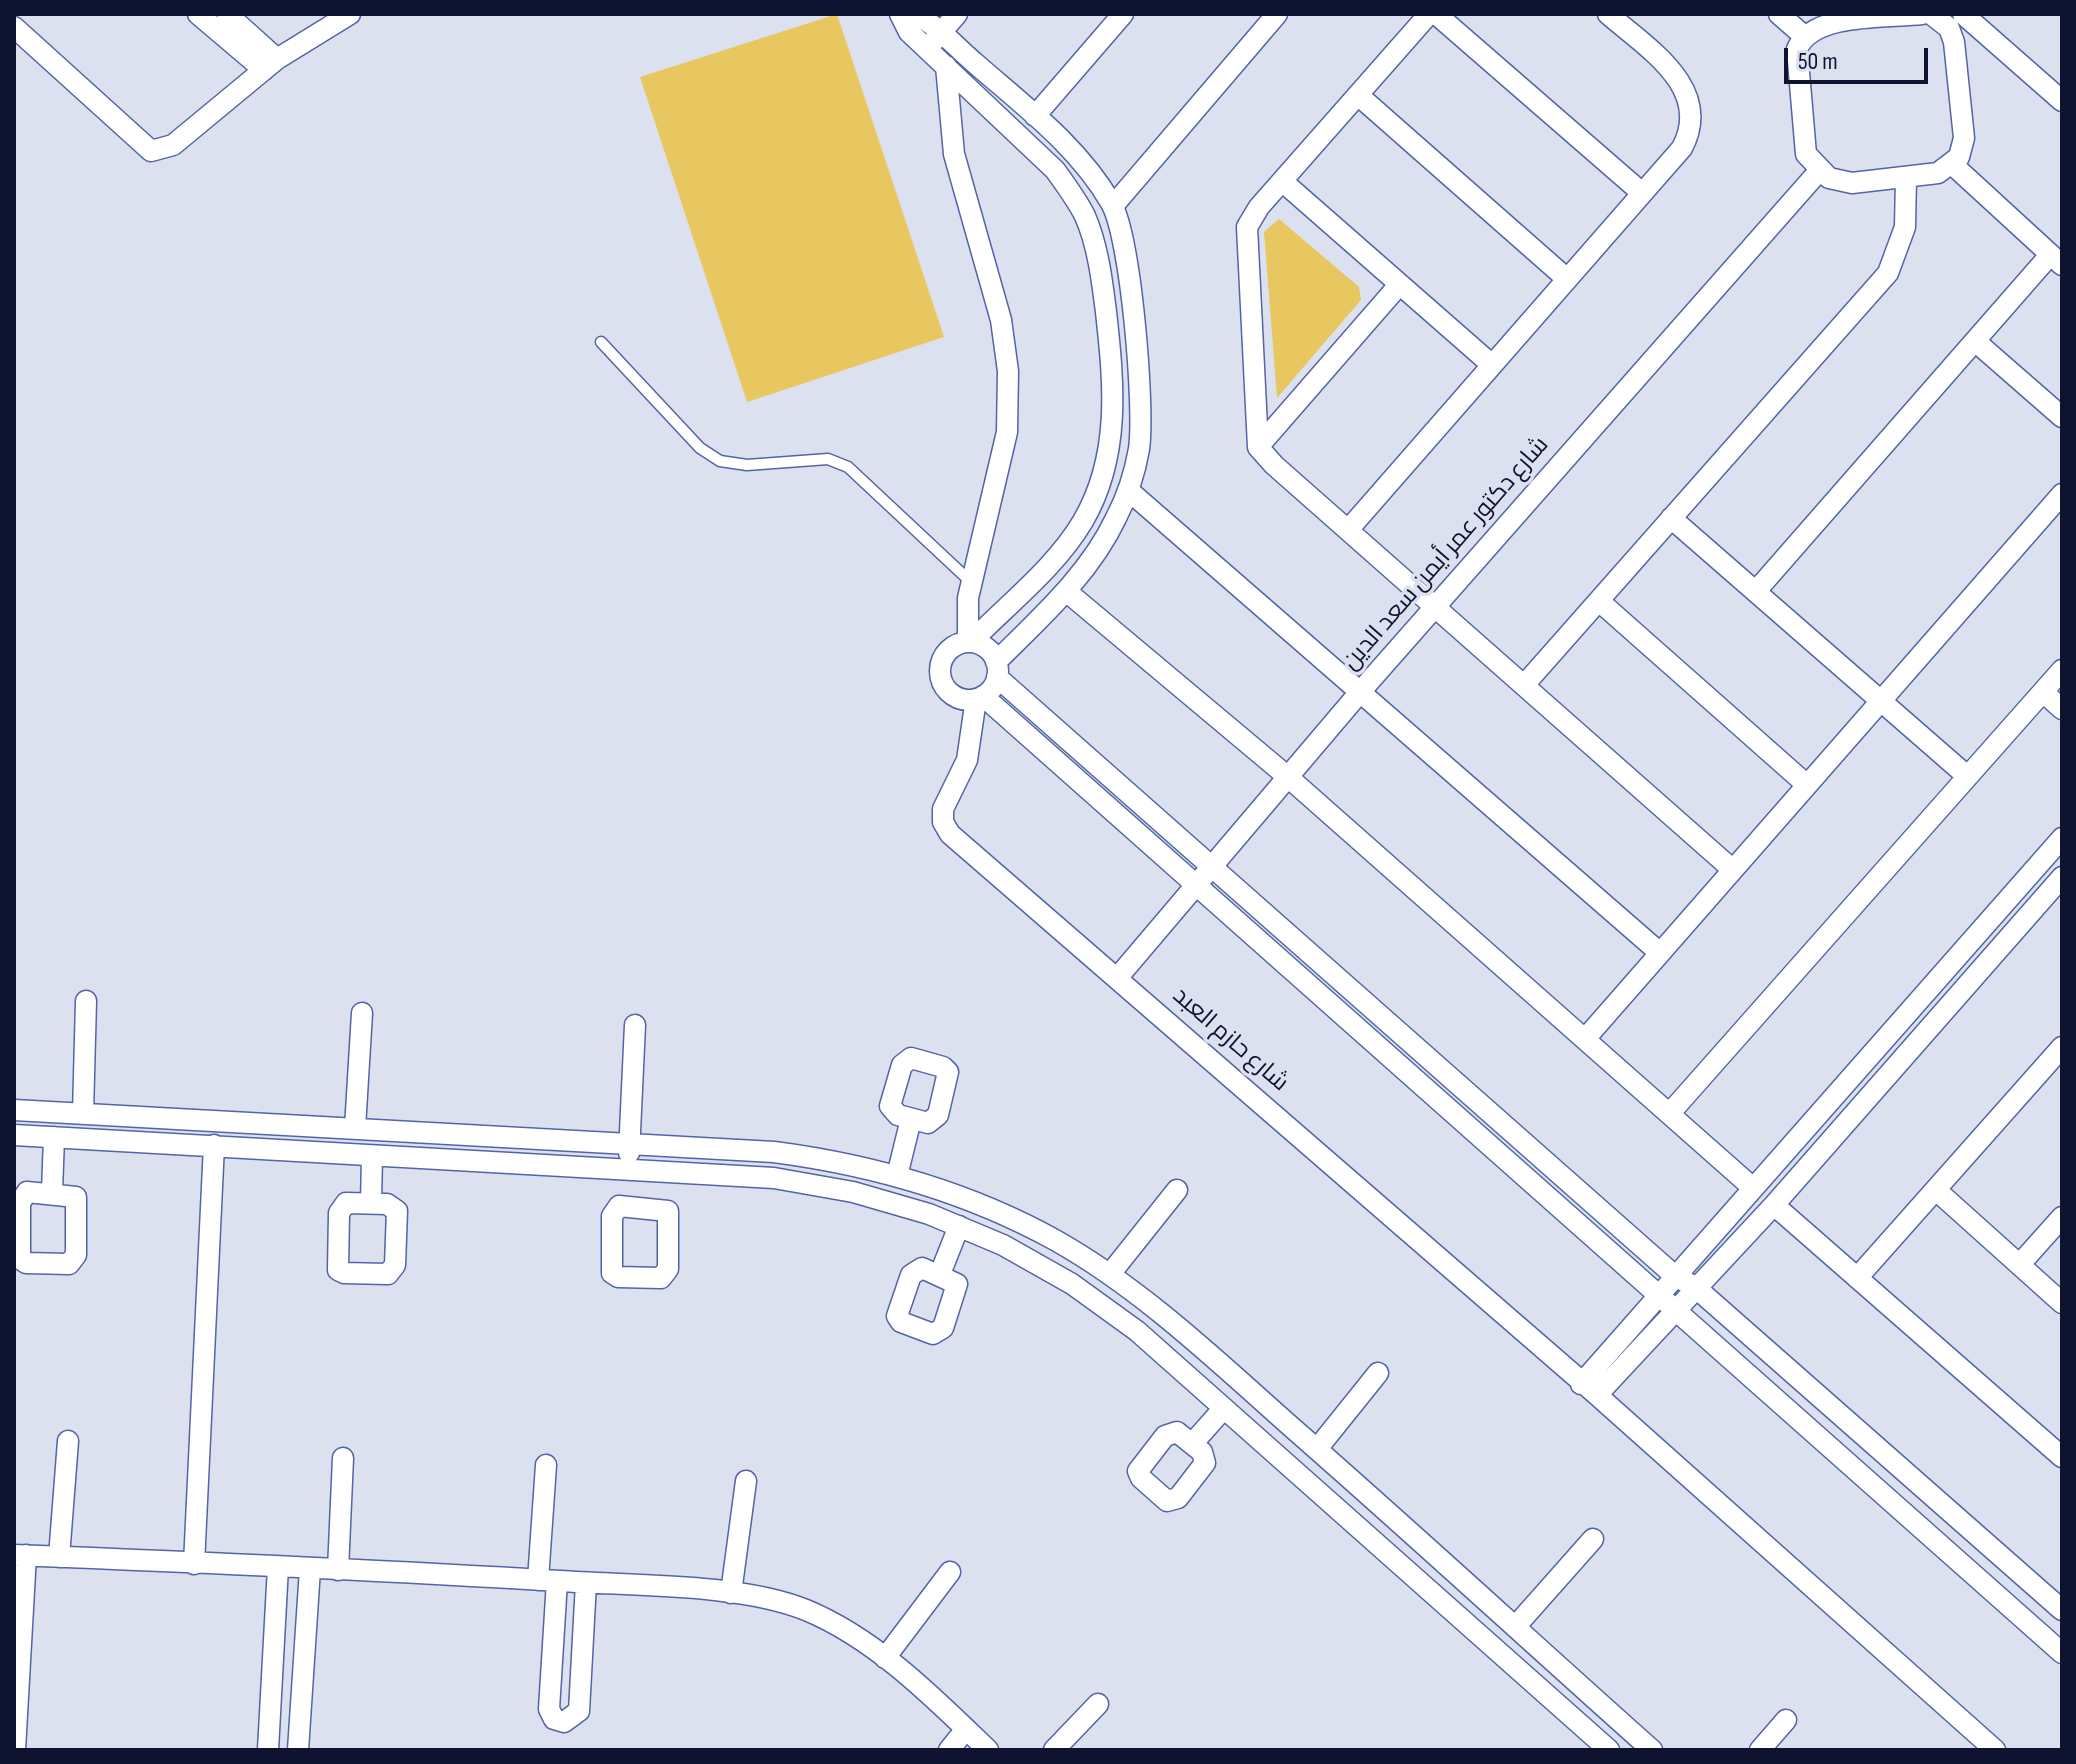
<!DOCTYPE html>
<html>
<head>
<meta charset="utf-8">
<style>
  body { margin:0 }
  #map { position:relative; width:2076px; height:1764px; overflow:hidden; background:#dce1f0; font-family:"Sofia Sans Condensed",sans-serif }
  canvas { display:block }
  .frame { position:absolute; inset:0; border:16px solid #0e142f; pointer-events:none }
  .scale { position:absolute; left:1784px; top:48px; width:144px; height:36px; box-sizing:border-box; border:4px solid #0e142f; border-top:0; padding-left:10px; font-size:24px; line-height:28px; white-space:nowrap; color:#0e142f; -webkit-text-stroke:6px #dce1f0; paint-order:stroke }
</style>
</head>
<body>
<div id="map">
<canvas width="2076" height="1764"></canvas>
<div class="frame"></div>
<div class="scale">50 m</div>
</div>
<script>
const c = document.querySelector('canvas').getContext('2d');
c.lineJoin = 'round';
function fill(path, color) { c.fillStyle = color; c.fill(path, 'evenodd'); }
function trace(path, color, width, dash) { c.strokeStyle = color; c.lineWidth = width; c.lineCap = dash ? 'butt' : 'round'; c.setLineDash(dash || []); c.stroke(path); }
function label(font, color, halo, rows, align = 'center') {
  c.font = font + ' "Sofia Sans Condensed",Cairo,sans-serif'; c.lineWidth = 7; c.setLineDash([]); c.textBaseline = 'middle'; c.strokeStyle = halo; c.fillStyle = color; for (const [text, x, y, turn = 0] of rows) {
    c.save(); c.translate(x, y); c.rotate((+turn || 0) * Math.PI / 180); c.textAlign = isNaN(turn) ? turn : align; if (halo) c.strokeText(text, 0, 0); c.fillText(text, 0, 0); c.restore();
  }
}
fill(new Path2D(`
  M837,14L944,337L747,402L640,77Z
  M1279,219L1359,287L1361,300L1277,398L1264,232Z`), '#e8c660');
const lane = new Path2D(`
  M601,342L700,448L720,461L747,465L828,459L848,467L972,583`);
const street = new Path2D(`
  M198,14L264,70
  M227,14L277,59
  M900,14L909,32L1055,170C1066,185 1077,200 1085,216C1098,246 1102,280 1106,312C1114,383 1121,456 1083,521C1056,567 1008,604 971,642
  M915,14C938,26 957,48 976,64C1024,106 1079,147 1111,203C1131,237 1145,408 1139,449C1135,472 1127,497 1116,518C1089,575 1040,618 996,662
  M1429,14L1259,207L1247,227L1258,447L1274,465L1733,870
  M1436,14L1642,193
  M1779,14L1804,36
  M1922,14C1886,18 1813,12 1797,49L1806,154L1829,178L1852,183L1938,173L1959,157L1964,138L1954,42L1949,28L1931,14
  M1963,14L2062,101
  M14,27L151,151L173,145L277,59L350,14
  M932,43L957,14
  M946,66L954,154L1001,320L1008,371L1007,432L968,598V642
  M1358,95L1567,279
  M1035,116L1123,14
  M1953,165L2062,265
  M1282,181L1492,365
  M1113,206L1277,14
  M1975,341L2062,417
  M1258,447L1399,285
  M1128,490L1660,953
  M1671,518L1967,776
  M1348,530L1682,148C1714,88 1647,48 1608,14
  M1066,591L1288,777L1753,1188
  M1756,591L2050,255
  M1599,601L1807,785
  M940 671a29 29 0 1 1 58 0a29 29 0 1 1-58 0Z
  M997,677L1675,1276L1695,1287L2062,1610
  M1525,684L1888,273L1905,227L1906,178
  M2043,692L2062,709
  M983,696L2062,1653
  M976,699L967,760L943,809V822L950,834L1597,1395L1995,1750
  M1118,977L1360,692L1819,171
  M1585,1039L2062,494
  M911,1058L943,1067L948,1072L938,1115L928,1123L898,1115L890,1106L902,1065Z
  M14,1110L774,1152C873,1165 968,1192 1055,1240C1144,1290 1220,1364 1296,1431C1416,1536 1533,1644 1652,1750
  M83,1113L86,1001
  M1670,1113L2062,670
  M355,1128L362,1013
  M14,1135L774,1178L853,1192L929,1214L1003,1245L1072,1284L1137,1331L1609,1750
  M629,1153L635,1025
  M897,1176L911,1119
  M1936,1190L2062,1303
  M27,1192L76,1197V1255L69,1264L26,1263L20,1259V1203Z
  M52,1192L54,1137
  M346,1203L387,1204L397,1211L395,1265L388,1274L344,1273L338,1270L339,1213Z
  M371,1203L372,1156
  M1774,1205L2062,1457
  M619,1206L668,1211V1269L661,1278L618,1277L612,1273V1216Z
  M2020,1264L2062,1217
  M922,1268L957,1284L943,1328L933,1334L901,1322L897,1316L911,1275Z
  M940,1274L959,1226
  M1110,1274L1177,1190
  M1857,1278L2062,1047
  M1581,1384L2062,838
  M1597,1395L1774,1205L2062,877
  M1177,1432L1202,1452L1205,1463L1178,1498L1167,1501L1141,1478L1138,1471L1165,1436Z
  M1192,1444L1224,1408
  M1317,1449L1378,1373
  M14,1555C196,1562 378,1570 560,1581C633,1586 739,1583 806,1610C876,1639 934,1698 988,1750
  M59,1557L68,1441
  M194,1564L214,1145
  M338,1570L343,1458
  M538,1580L546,1465
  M557,1581L549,1709L554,1719L564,1722L579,1711L586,1583
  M731,1593L746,1481
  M1515,1627L1593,1539
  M885,1658L950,1572
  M15,1750L26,1555
  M268,1750L278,1567
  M298,1750L310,1569
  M949,1750L966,1729
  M1054,1750L1098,1704
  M1760,1750L1786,1720`);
trace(lane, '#5364a7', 13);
trace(street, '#5364a7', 23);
trace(lane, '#fff', 10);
trace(street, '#fff', 20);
label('24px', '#0e142f', '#dce1f0', [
  ["شارع دكتور عمر أيمن سعد الدين",1446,554,-49],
  ["شارع حازم العبد",1230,1040,41]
]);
</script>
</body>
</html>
